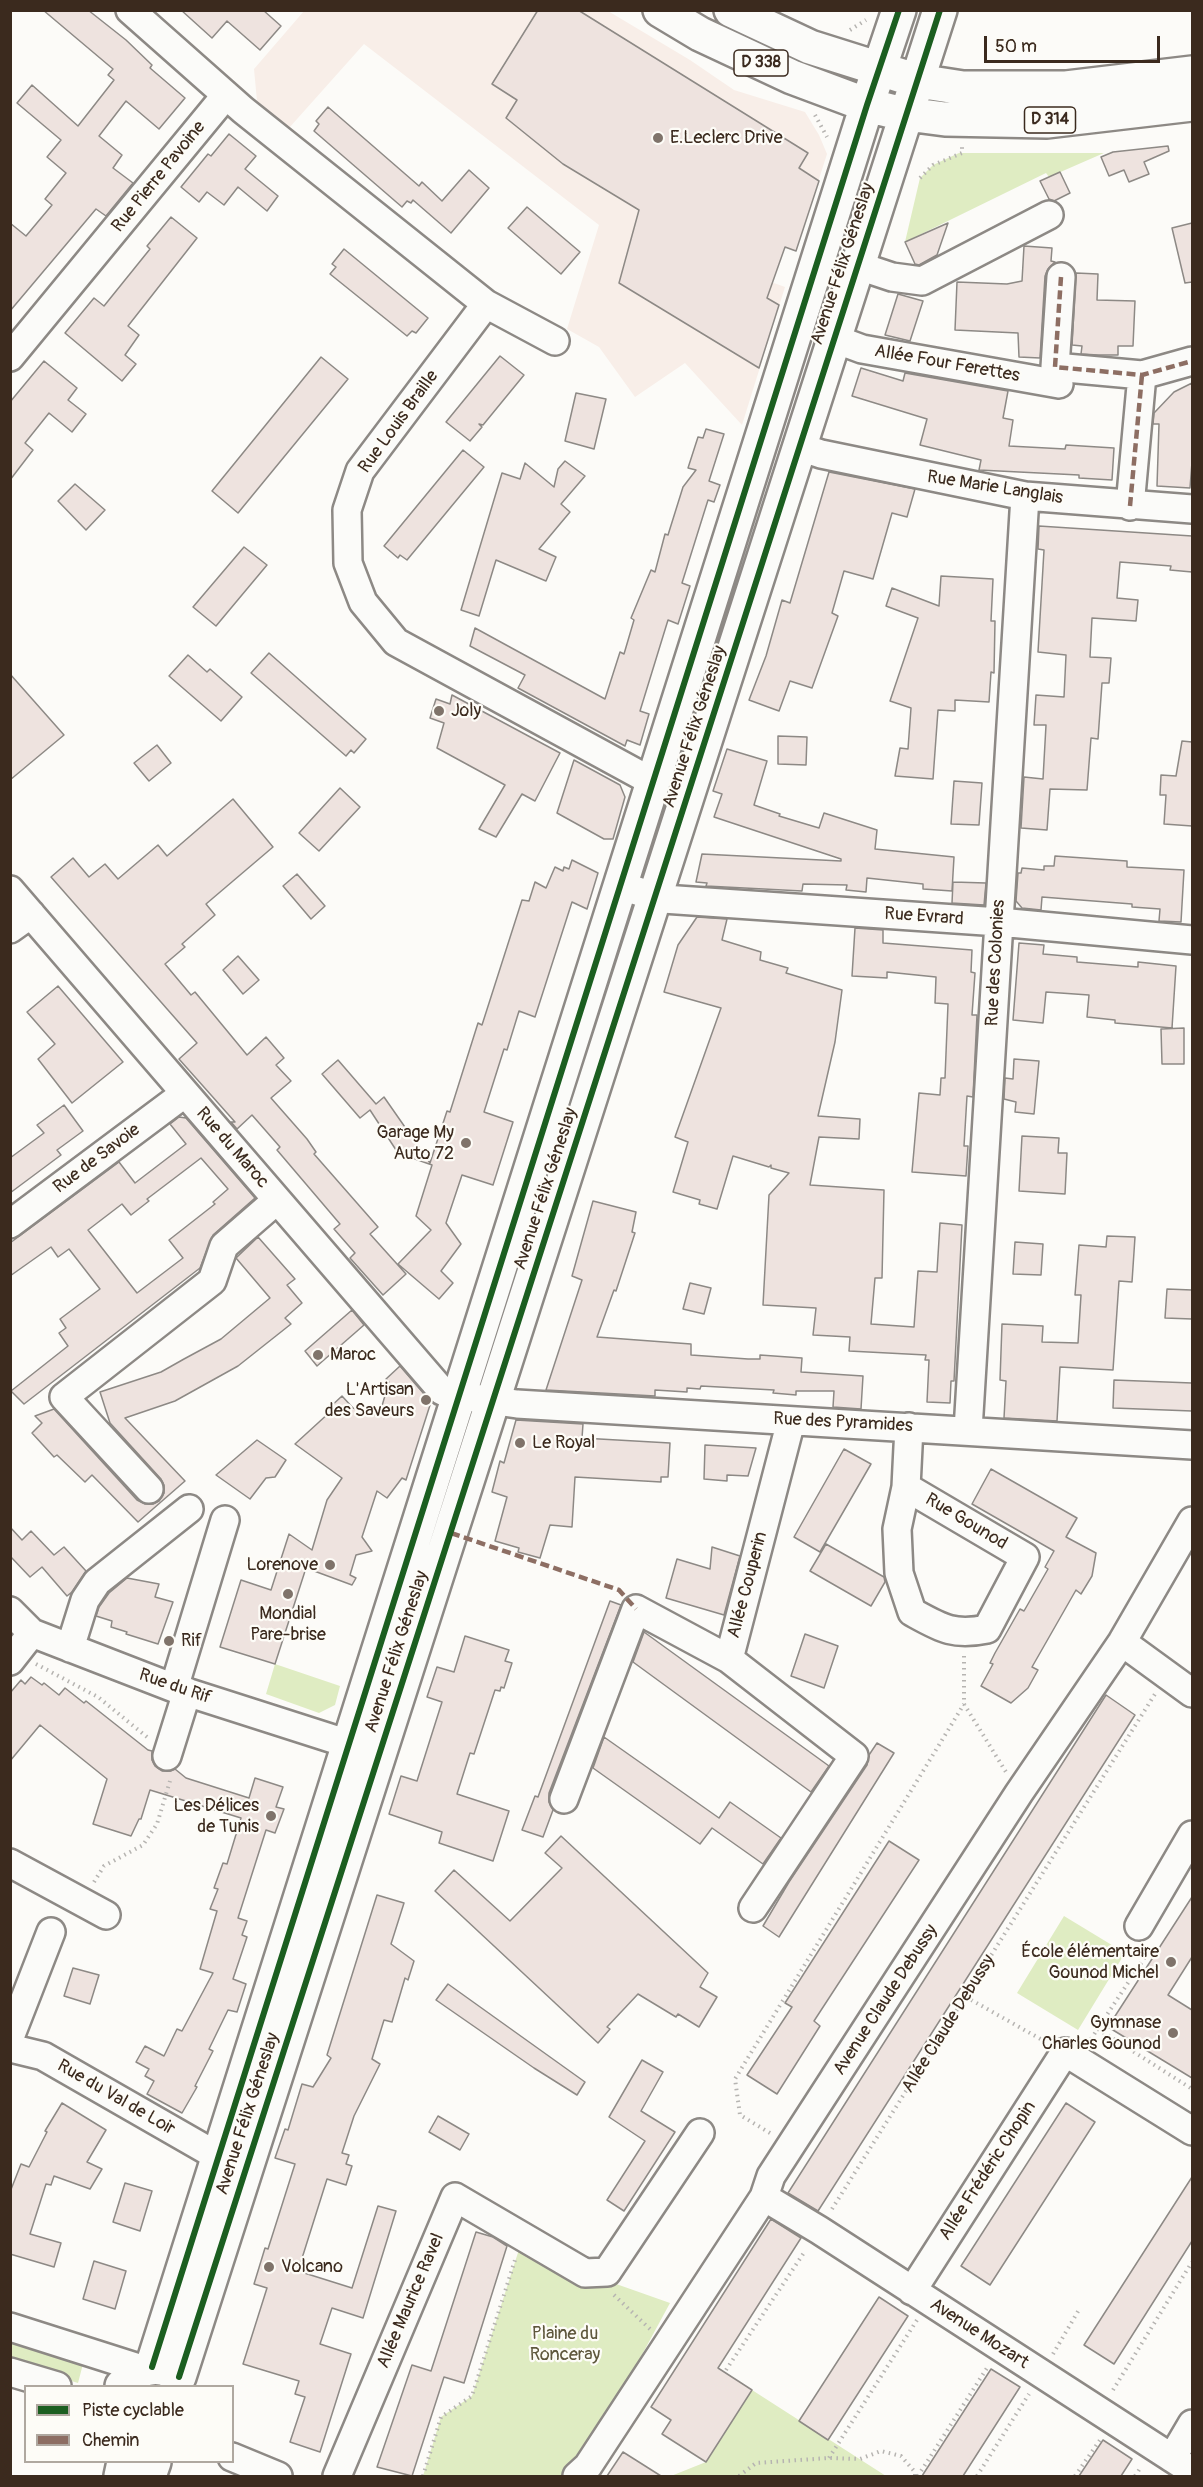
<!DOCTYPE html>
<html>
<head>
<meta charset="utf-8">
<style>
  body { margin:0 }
  #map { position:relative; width:1203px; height:2487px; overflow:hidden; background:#fcfbf8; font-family:Pangolin,sans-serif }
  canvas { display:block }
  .frame { position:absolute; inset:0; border:12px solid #3b2a1e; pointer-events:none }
  .legend { position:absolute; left:24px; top:2385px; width:210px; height:78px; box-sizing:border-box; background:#fdfcf7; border:2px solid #afa8a0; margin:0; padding:8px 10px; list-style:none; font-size:18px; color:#3b2a1e }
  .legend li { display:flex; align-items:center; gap:12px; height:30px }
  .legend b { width:30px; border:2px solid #afa8a0 }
  .scale { position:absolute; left:984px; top:36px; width:176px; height:27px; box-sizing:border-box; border:3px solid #3b2a1e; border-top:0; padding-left:8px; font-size:18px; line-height:21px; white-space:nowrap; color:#3b2a1e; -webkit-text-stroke:4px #fdfcf7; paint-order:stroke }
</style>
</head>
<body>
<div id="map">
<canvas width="1203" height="2487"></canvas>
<div class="frame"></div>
<ul class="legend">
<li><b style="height:8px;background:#1b5e20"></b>Piste cyclable</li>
<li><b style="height:8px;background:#8d6e63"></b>Chemin</li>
</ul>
<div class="scale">50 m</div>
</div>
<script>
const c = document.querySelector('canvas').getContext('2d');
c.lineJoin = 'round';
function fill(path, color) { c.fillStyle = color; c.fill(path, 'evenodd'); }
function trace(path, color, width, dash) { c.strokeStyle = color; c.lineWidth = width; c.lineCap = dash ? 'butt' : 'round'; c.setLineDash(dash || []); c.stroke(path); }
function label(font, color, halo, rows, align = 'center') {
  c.font = font + ' Pangolin,sans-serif'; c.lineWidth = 4.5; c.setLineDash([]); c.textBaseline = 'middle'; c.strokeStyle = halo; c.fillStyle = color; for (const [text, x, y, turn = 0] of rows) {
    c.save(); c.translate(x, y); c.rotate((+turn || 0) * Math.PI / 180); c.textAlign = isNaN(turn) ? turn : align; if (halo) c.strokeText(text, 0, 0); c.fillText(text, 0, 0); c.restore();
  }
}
fill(new Path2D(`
  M304,11H608L690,60L734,90L805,112L819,135L827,154L796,251L785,247L702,257L785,287L742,425L685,363L635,397L599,347L567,329L599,225L364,44L289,128L257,101L254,69Z`), '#f8eee8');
fill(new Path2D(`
  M959,153H1104L1049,177L1046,173L905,242L920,178L933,165Z
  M275,1664L340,1686L335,1705L319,1713L266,1694Z
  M1064,1916L1125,1953L1078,2030L1017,1993Z
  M523,2237L585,2273L670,2303L625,2386L579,2463L598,2476H423L441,2417L472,2396Z
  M11,2335L84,2360L78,2383L11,2362Z
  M752,2390L886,2476H671L706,2462Z`), '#dfecc2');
const building = new Path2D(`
  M43,10H88L126,40L152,65L150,68L185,98L159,129L126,101L99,136L122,155L113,168L133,183L106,216L96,209L10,311V223L26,236L52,205L45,199L66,173L47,157L61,140L17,103L32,85L78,126L114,80L108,75L113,69Z
  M181,10H263L281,26L260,50L227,21L212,38Z
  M538,10H578L808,153L799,168L819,181L796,251L785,247L767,298L779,305L759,368L619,283L639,210L563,164L506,118L517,100L492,84Z
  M328,107L419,186L422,182L442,201L469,170L489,188L451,233L413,200L411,203L407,201L402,207L314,131L319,124L316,121Z
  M229,134L256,156L245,169L278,196L267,211L238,187L224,205L207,192L199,202L181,187L208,154L211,156Z
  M1168,146L1169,151L1144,162L1149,174L1129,182L1124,170L1109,176L1101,157L1113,152Z
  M1060,172L1070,193L1054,201L1049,199L1040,181Z
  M527,207L580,252L561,274L508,228Z
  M171,217L197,238L128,326L139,335L125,355L136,364L122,381L65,333L94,298L104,306L150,249L147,246Z
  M948,223L937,255L919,265L915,264L905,242Z
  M1192,223V282L1185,283L1172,228Z
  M1024,246L1052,248L1051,261L1055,262L1048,269L1045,276L1040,358L1019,357L1018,333L955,330L957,282L1007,284L1022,281Z
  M344,249L428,318L416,333L412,331L407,336L330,274L336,267L332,264Z
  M1076,273L1098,274L1097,300L1135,301L1133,346H1118V355H1098L1081,354L1082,346L1072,345Z
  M898,294L923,301L910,341L885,335Z
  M500,356L524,375L483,425L479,424L482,427L470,441L446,422Z
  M321,357L348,379L238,513L212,491Z
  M44,361L77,388L68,400L86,414L72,432L49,413L25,443L33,450L10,480V402Z
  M861,368L903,381L905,373L1008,391L1003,418L1013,420L1009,446L1065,449L1066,445L1114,448L1112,480L1079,478V475L979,470L981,460L920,445L927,419L852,396Z
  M1192,383V462L1190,488L1157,486L1159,424H1153L1154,413L1174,392Z
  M576,393L606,399L594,449L565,441Z
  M706,429L724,434L709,481L720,485L714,502L708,500L682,583L690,586L678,624L668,620L640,711L649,714L640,745L627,740L625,746L518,688L525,675L470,646L475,628L605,699L620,652L624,654L634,620L631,618L651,570L655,572L665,534L668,535L683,487L696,470L688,468L698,437L703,438Z
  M463,450L484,467L407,560L400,555L398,558L384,546Z
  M565,461L585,476L561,504L570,512L539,549L556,557L546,581L496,560L479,616L461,610L502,473L520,479L525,463L554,487L558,469Z
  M829,472L915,489L907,517L892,513L873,579L844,571L832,613L838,616L812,688L790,681L779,711L749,700L766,656L782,600L790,603Z
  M75,484L105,510L86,530L58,501Z
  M1039,526L1192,536V572L1170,570L1171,566L1120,562L1117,598L1138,600L1136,621L1092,618L1090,657L1111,658L1109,683H1102L1098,739L1091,738L1087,790L1050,789L1047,830L1021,828L1024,777L1043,779L1046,725H1034L1036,695L1064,697L1066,655L1038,652L1044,550L1038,549Z
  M244,547L267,565L216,626L193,607Z
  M941,576L993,579L991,621H995L994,673L991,672L989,702L955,700V711L938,710L933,779L895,776L900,748L908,749L911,708L890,701L918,618L886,606L892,588L939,606Z
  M269,653L366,739L354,753L351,750L346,756L251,673Z
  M188,655L207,672L210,669L242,697L221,721L169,676Z
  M10,674L64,735L10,780Z
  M452,695L560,753L535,801L522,794L496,837L479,829L505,785L437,748L444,723L430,718L436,699L450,704Z
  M778,736L807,737L806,765L778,764Z
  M1182,741L1192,742V826L1164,824L1166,795H1160L1161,775L1176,776Z
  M157,745L171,763L149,781L134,763Z
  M727,749L767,761L754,805L780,814L779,816L819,828L824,813L877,830L875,849L954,857L952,891L923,889V884L867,878L866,892L846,890L847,885L803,884L802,891L706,886L707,883L696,882L702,854L841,861V859L714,817L722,794L713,791Z
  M574,760L620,785L625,797L613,839H604L557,813Z
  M954,781L982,783L979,825L951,824Z
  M340,788L360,807L319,851L299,833Z
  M233,799L273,847L206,904L215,915L182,944L185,947L165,964L191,995L195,992L247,1055L266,1037L284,1058L276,1065L291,1081L271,1098L307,1139L316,1152L314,1154L378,1227L370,1234L406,1274L383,1295L350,1258L355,1253L334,1229L340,1224L277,1150L280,1147L252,1115L237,1129L231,1122H235L179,1059L197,1043L51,877L73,858L89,877L105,864L118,879L158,845L167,856Z
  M1055,856L1127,861V867L1184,870L1181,922L1159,921L1160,909L1132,907V904L1042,897L1041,910L1022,908L1016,901L1018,873H1021L1022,868L1044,870V866H1054Z
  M572,860L598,873L587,909L572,902L535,1017L519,1011L507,1050L504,1049L484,1112L513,1122L493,1185L462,1175L446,1223L461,1244L441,1271L453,1283L439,1299L398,1264L431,1230L416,1216L432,1165L398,1153L370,1110L360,1118L322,1074L338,1060L376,1104L384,1097L430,1163L447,1111L450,1112L478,1023L482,1025L522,900L529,901L535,882L546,888L555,867L563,871L564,867L569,869Z
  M297,874L325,906L311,919L283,886Z
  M953,882L986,883L984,905L952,903Z
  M697,917L727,919L722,940L761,952L760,960L788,968L786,973L842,990L835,1042L818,1116L860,1119L859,1139L819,1137L810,1185L884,1190L882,1278H875L871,1324L914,1327L918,1271L937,1272L940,1223L962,1225L954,1381H951L950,1403L927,1402L929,1360H925L926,1355L849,1351L850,1337L813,1335L816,1308L763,1305L769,1195L789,1173L771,1168V1165L769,1167L733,1156L717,1209L699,1204L700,1200L673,1192L688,1142L675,1137L721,1008L664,992L678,945Z
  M855,928L883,930V943L972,950L971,972L975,973L972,1015H977L973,1097L967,1096L964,1146H968L966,1176L912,1172L919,1093L940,1095L941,1078H945L948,1004L935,1003L936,977L887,972V978L852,976Z
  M1019,943L1044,945L1043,954L1077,957V962L1138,967V962L1176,966L1172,1028L1115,1023V1020L1087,1017L1089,995L1046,992L1043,1023L1013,1020Z
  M238,956L259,980L243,994L223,970Z
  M58,986L123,1062L72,1103L38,1059L55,1044L27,1012Z
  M1184,1028V1064H1162L1161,1029Z
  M1014,1059L1039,1061L1034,1114L1015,1112L1016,1102L1004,1099L1005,1078L1013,1079Z
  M64,1105L83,1131L57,1150L61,1155L10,1193V1158L44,1133L37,1125Z
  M179,1117L186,1118L255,1198L213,1235L200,1268L24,1404L11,1391L68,1346L59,1333L66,1328L60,1319L100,1289L69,1249L58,1257L51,1247L10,1276V1243L119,1162L135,1183L186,1144L170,1124ZM201,1158L228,1189L213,1202L215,1204L169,1240L183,1258L137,1293L88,1230L122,1204L131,1215L149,1201L147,1199Z
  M1022,1136L1059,1138L1058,1153H1067L1065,1194L1019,1191Z
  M593,1201L636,1212L632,1232L635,1233L616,1291L614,1290L597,1337L691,1344V1355L748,1359H760V1355L802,1358L801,1372L863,1376L861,1409L833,1407L834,1391H796V1395L773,1393L774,1390L701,1386L700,1389L687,1388V1392L655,1390V1396L546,1390L582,1280L572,1276Z
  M1107,1236L1135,1237L1132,1282L1119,1281L1113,1370L1060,1367L1057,1421L1004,1418L1006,1381L1000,1380L1002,1324L1043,1326L1042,1342L1078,1343L1081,1295H1075L1079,1245L1106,1247Z
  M258,1237L295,1279L287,1285L302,1303L285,1318L291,1324L238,1366L175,1401L125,1418L185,1481L138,1522L92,1475L85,1482L57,1455L54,1457L32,1433L42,1423L35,1416L54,1409L137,1500L145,1504H153L159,1501L164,1493V1485L161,1479L110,1423L100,1392L161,1372L184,1359L221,1339L270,1298L236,1258Z
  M1015,1242L1043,1244L1041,1275L1013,1274Z
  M690,1283L711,1288L704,1314L683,1309Z
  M1167,1289L1192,1290V1319L1165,1318Z
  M352,1310L364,1325L317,1366L305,1351Z
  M400,1366L431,1402L406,1480L402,1478L387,1498L377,1491L362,1537L372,1551L356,1555L350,1575L356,1578L352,1585L306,1568L275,1664L220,1647L241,1580L271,1590L289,1534L312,1550L327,1500L342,1478L295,1444L330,1412L328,1409L342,1396L353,1408L379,1416L389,1382L386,1379Z
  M1114,1380L1192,1383V1411L1113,1408Z
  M516,1420L583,1424L582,1438L670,1443L668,1477H661V1482L575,1477L572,1527L550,1525L540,1558L518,1552L519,1548L495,1541L507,1497L492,1492L500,1461L504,1463Z
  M257,1440L286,1460L275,1477L266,1478L250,1499L216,1475Z
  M705,1445L756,1448L748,1476L727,1475V1481L704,1479Z
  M844,1449L871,1464L820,1552L794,1537Z
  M991,1469L1077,1518L1066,1537L1096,1553L1092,1576L1081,1594L1076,1590L1032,1667L1038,1670L1028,1688L1011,1703L981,1686L993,1664L990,1663L995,1653L1020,1609L1024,1611L1048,1569L1045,1567L1054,1551L972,1504Z
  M10,1527L22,1540L31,1531L54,1555L64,1547L86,1571L72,1592L67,1596L42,1567L30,1577L10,1556Z
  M826,1544L884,1577L885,1582L871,1606L810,1571Z
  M712,1547L740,1556L724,1615L666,1598L677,1559L710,1569Z
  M127,1578L159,1584L155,1597L173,1602L158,1644L126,1634L127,1632L111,1627L112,1621L96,1616L99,1607L109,1593Z
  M610,1601L621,1605L549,1793V1802L553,1810L543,1837L522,1830L535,1796L538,1797Z
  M644,1632L829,1766L811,1792L633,1662Z
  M805,1634L838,1646L824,1688L791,1676Z
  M465,1636L509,1650L505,1661L512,1663L504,1688L501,1687L500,1691L495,1690L474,1754L470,1753L457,1794L509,1811L493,1861L439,1843L442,1832L389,1814L401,1776L417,1781L442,1702L427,1697L437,1667L454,1672Z
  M31,1677L42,1685L44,1683L59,1695L65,1688L84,1703L86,1701L148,1750L152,1751V1760L155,1766L162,1771H170L175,1769L186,1778L249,1798L255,1778L283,1787L276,1807L284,1809L275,1833L266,1830L238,1918L247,1921L242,1935L247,1937L233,1979L246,1984L237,2012L228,2010L209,2049L213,2051L195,2086L197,2087L182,2113L147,2094L154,2081L145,2076L149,2069L136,2062L145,2046L164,2056L177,2029L182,2031L213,1973L200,1969L217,1911L210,1909L218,1889L214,1888L223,1863L227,1864L241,1818L150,1790L141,1819H139L131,1836L93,1824L107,1779L40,1725L10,1761V1693L21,1680L25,1684Z
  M1106,1695L1135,1715L818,2211L788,2193Z
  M604,1737L719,1818L730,1802L781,1838L763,1864L712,1828L700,1844L593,1768Z
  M877,1743L894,1753L779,1937L763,1926L789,1882L867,1765L869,1755Z
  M561,1836L708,1973L700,1987L717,1997L699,2027L678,2014L676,2017L638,1994L607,2027L610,2029L598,2043L435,1891L454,1870L510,1921L562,1868L545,1853Z
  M889,1841L919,1860L814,2021L820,2026L777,2094L747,2075L792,2007L785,2003Z
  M377,1895L404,1903L391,1944L414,1961L408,1980L405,1978L392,2022L384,2020L372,2059L380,2064L354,2116L342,2153L349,2155L346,2164L352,2166L346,2185L327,2179L298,2271L352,2288L378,2206L396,2211L363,2318L332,2308L320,2344L351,2354L320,2452L290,2442L305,2397L295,2394L299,2381L243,2364L267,2288L254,2284L265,2248L268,2249L295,2164L275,2158L285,2129L288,2130L302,2084L313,2087L331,2058L327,2055Z
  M1192,1897V1957L1168,1995L1192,2010V2078L1108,2027Z
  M73,1968L99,1975L90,2004L64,1996Z
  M448,1984L585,2082L577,2095L534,2068L436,2000Z
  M642,2060L663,2072L641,2111L675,2132L624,2211L607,2200L645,2141L609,2117Z
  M62,2103L106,2130L87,2162L102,2169L90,2189L54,2176L51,2185L46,2184L30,2234L61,2243L54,2267L10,2254V2192L21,2164L29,2167L47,2132L45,2131Z
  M1066,2103L1095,2122L990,2285L961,2266Z
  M438,2116L469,2134L460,2150L429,2132Z
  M1192,2177V2241L1114,2364L1084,2345Z
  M125,2183L152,2191L140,2231L113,2222Z
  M771,2219L801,2238L718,2368L752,2390L706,2462L662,2434L671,2420L651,2407Z
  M476,2232L493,2237L507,2246L464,2383L444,2377L412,2476L377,2467L412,2365L431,2371Z
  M94,2261L126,2271L115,2309L83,2299Z
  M879,2297L908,2316L828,2440L799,2421Z
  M991,2369L1020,2387L963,2476H922Z
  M1103,2440L1132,2459L1121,2476H1079Z
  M623,2452L661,2476H607Z`);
fill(building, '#eee3df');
trace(building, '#8d8985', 1.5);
const minor = new Path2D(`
  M130,10L243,110L486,304L555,341
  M859,266L892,277L922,281L1049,215
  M1061,277L1055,367L1142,375L1192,361
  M486,304L360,471L347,510L348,563L363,602L396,642L640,775L655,779
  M835,339L862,349L1059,384
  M10,357L226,95
  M800,447L821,454L1025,496L1192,509
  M1130,506L1142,375
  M621,886L663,899L999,922L1192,940
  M10,890L442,1391L460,1396L517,1404L1192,1445
  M10,929L31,914
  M10,1224L184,1094
  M968,1430L1025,496
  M906,1487L1025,1557L987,1629C953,1636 941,1628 912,1612L899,1573L897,1529L906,1487L909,1427
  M149,1489L64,1397L212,1281L224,1246L277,1200
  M10,1611L32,1633L174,1688L349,1744
  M1122,1642L1192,1693
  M70,1648L85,1600L97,1582L189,1509
  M729,1659L854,1756L753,1908
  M10,1661L32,1633
  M174,1688L225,1520
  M167,1756L187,1692
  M564,1799L636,1609L729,1659L791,1421
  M10,1863L106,1915
  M1139,1926L1192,1835
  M12,2032L51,1932
  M10,2048L43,2056L219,2157
  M764,2197L819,2230L1192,2471
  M912,2291L1065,2052L1192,2131
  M10,2327L142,2369
  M10,2372L57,2386
  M232,2457L278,2476
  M1172,2458L1192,2424
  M337,2476L455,2197L585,2273L607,2272L700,2133
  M577,2476L588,2466L764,2197L771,2176L1019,1793L1122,1642L1192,1521`);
const major = new Path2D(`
  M660,10L700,34L792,77L867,105L899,113L945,119L1047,121L1192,104
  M731,10L810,47L918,81L963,88H1066L1192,73
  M152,2367L867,105L899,10
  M179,2377L940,10
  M122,2386C135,2371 153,2361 172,2372
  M121,2476L124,2462
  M149,2476L154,2462`);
trace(minor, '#8d8985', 32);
trace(major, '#8d8985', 38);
trace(new Path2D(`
  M850,30L866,20
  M815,115L827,137
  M920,178L933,165L962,153V147
  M964,1656V1704L1006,1772
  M36,1664L98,1697L147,1737
  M94,1882L104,1866L143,1845L157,1824L170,1781
  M966,1997L1044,2041
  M1098,2029L1192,2089
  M1091,2039L1151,1948
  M770,2133L740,2115L735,2079L964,1704
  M832,2209L1155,1694
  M614,2295L650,2329
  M1053,2354L1080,2308
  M726,2370L805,2251
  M1113,2390L1192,2262
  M829,2458L917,2320
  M423,2476L441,2417L472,2396L515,2260
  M739,2476L756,2463L829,2458L860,2459L881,2451L901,2456L915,2472V2476
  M918,2476L987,2368
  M977,2476L1029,2394
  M1075,2476L1100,2440
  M1135,2476L1141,2467`), '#b6b4b1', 4, [1.5, 4.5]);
trace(minor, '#fbfbf9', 27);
trace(major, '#fbfbf9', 33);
trace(new Path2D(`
  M1061,277L1055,367L1142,375L1192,361
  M1130,506L1142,375
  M451,1533L619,1590L636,1609`), '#8d6e63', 4.5, [9, 4.5]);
trace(new Path2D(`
  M152,2367L867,105L899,10
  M179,2377L940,10`), '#1b5e20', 6);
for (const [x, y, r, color] of [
  [658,138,6,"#7f736a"],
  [439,711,6,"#7f736a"],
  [466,1143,6,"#7f736a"],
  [318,1355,6,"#7f736a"],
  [426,1400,6,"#7f736a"],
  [520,1443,6,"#7f736a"],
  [330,1565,6,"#7f736a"],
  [288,1594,6,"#7f736a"],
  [169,1641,6,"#7f736a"],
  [271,1816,6,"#7f736a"],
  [1171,1962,6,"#7f736a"],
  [1173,2033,6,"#7f736a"],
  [269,2267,6,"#7f736a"]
]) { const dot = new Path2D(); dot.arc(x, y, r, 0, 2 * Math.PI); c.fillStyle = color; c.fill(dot); trace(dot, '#fdfcf7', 2); }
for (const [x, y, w] of [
  [761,63,54],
  [1050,120,51]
]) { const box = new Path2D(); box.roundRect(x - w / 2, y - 13, w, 26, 4.5); c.fillStyle = '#fdfcf7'; c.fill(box); trace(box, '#3b2a1e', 1.5); }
label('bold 16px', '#3b2a1e', null, [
  ["D 338",761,63],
  ["D 314",1050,120]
]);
label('18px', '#3b2a1e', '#fdfcf7', [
  ["E.Leclerc Drive",670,138],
  ["Joly",451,711],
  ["Garage My",454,1133,"right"],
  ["Auto 72",454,1154,"right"],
  ["Maroc",330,1355],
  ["L'Artisan",414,1390,"right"],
  ["des Saveurs",414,1411,"right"],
  ["Le Royal",532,1443],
  ["Lorenove",318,1565,"right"],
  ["Mondial",288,1614,"center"],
  ["Pare-brise",288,1635,"center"],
  ["Rif",181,1641],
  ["Les Délices",259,1806,"right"],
  ["de Tunis",259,1827,"right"],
  ["École élémentaire",1159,1952,"right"],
  ["Gounod Michel",1159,1973,"right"],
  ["Gymnase",1161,2023,"right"],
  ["Charles Gounod",1161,2044,"right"],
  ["Volcano",281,2267]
], 'left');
label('18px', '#3b2a1e', '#fdfcf7', [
  ["Rue Pierre Pavoine",159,177,-51],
  ["Avenue Félix Géneslay",843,264,-72],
  ["Allée Four Ferettes",947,364,10],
  ["Rue Louis Braille",399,422,-54],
  ["Rue Marie Langlais",995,488,9],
  ["Avenue Félix Géneslay",695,727,-72],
  ["Rue Evrard",924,917,4],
  ["Rue des Colonies",996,963,-87],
  ["Rue du Maroc",232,1148,49],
  ["Rue de Savoie",97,1159,-37],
  ["Avenue Félix Géneslay",546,1189,-72],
  ["Rue des Pyramides",843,1423,3],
  ["Rue Gounod",966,1522,31],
  ["Allée Couperin",748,1585,-75],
  ["Avenue Félix Géneslay",397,1652,-72],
  ["Rue du Rif",175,1687,19],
  ["Avenue Claude Debussy",886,2000,-57],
  ["Allée Claude Debussy",949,2024,-58],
  ["Rue du Val de Loir",116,2098,30],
  ["Avenue Félix Géneslay",248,2114,-72],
  ["Allée Frédéric Chopin",988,2171,-57],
  ["Allée Maurice Ravel",411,2301,-67],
  ["Avenue Mozart",979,2334,33]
]);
label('18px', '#5e573c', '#fdfcf7', [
  ["Plaine du",565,2334],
  ["Ronceray",565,2355]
]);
</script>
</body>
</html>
